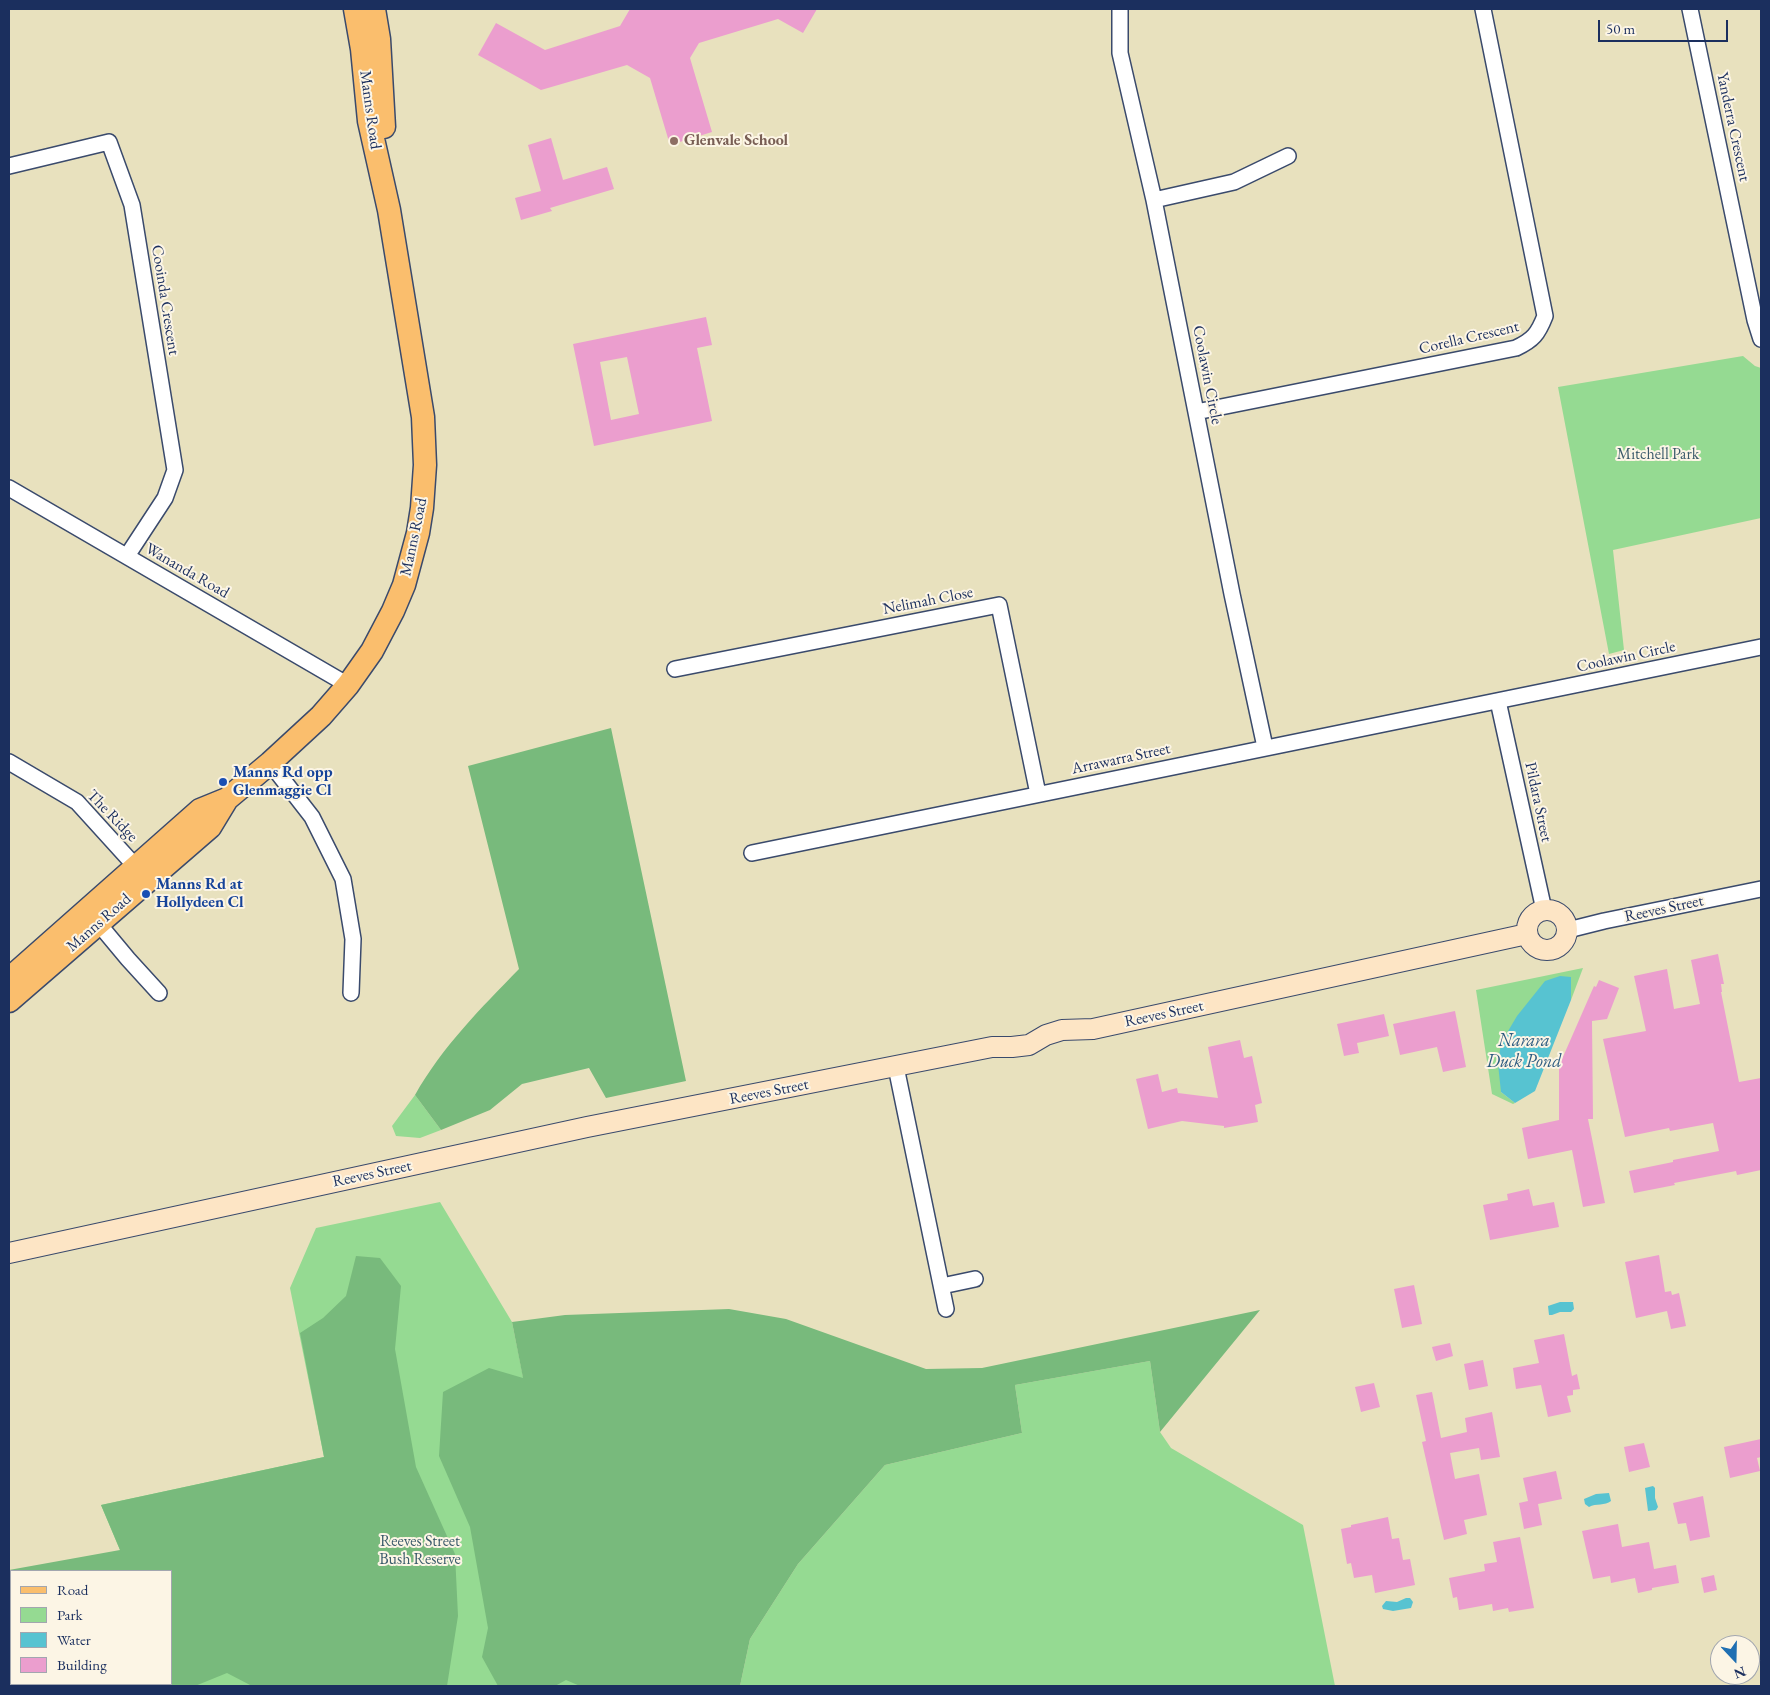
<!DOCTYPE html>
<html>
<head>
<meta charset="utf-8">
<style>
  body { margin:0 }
  #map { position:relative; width:1770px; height:1695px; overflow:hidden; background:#e8e1be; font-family:"EB Garamond",serif }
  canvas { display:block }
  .frame { position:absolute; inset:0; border:10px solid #1b2f5e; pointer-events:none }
  .legend { position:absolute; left:10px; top:1570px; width:162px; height:115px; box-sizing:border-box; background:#fcf5e5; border:1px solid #a2a6af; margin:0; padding:6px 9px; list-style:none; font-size:15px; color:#1b2f5e }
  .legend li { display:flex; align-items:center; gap:10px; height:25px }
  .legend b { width:25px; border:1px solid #a2a6af }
  .north { position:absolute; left:1710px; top:1635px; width:50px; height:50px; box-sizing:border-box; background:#fcf5e5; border:1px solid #a2a6af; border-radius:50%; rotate:159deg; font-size:14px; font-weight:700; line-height:20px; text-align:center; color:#1b2f5e }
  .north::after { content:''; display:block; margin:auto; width:18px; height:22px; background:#1f6fb2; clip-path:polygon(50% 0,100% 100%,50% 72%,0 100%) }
  .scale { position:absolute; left:1598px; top:20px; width:130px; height:22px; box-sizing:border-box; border:2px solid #1b2f5e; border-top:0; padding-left:6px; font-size:15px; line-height:18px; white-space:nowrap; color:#1b2f5e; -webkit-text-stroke:4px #fcf5e5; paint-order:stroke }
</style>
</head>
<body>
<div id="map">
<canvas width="1770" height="1695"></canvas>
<div class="frame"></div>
<ul class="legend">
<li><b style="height:6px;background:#fabe6d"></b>Road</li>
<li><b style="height:14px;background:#95da92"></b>Park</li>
<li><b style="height:14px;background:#57c3d1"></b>Water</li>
<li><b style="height:14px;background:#eb9ece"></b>Building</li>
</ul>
<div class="north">N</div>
<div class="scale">50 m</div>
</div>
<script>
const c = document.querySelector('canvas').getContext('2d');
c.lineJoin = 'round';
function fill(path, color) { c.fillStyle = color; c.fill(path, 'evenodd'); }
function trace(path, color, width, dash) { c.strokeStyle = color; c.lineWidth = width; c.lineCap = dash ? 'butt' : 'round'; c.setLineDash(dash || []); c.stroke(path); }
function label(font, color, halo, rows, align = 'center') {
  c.font = font + ' "EB Garamond",serif'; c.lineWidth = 4; c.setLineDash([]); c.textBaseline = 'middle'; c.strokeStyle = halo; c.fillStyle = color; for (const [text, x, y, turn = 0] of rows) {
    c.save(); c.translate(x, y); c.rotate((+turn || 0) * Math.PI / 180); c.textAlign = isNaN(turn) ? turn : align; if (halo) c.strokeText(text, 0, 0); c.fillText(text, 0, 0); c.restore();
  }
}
fill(new Path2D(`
  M1743,356L1755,366L1761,368V518L1613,550L1624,650L1609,654L1558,387Z
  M1583,968L1571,1000V977L1501,1092L1515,1103L1513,1104L1492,1094L1476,990Z
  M415,1095L441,1130L420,1138L396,1136L392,1126Z
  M440,1202L512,1322L585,1686H148L171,1684V1571L120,1550L101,1505L324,1457L290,1288L316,1228Z
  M1150,1361L1160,1432L1171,1448L1303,1525L1335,1686H740L750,1639L798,1564L885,1465L1022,1433L1015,1385Z`), '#95da92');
fill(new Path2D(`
  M611,728L686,1081L606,1098L589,1068L522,1084L490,1110L441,1130L415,1095C442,1047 481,1008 519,969L468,766Z
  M356,1256L380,1258L401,1286L395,1349L416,1467L455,1554L458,1616L447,1686H252L227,1673L195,1686H49L44,1684H171V1571H11V1678H9V1570L120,1550L101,1505L324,1457L300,1333L323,1318L346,1296Z
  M729,1309L786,1319L926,1369L982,1368L1260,1310L1160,1432L1150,1361L1015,1385L1022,1433L885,1465L798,1564L750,1639L740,1686H580L566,1680L555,1686H498L482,1657L488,1628L470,1527L439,1456L443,1392L489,1368L523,1378L512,1322L565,1315Z`), '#78ba7c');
fill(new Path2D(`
  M1560,976L1571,977V1000L1535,1091L1515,1103L1501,1092L1498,1064L1501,1043L1517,1016L1545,981Z
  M1560,1302H1573L1574,1309L1571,1312H1560L1552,1315H1549L1548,1306Z
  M1653,1486L1655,1488V1498L1658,1507L1656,1510L1648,1511L1645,1488Z
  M1609,1493L1611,1501C1605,1506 1596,1503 1589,1507L1585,1504L1584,1499L1596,1494Z
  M1406,1598H1410L1413,1602L1411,1608L1393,1611L1383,1609L1382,1606L1386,1601L1397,1602Z`), '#57c3d1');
fill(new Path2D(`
  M630,9H817L803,33L778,19L699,43L690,58L712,132L670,145L650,78L627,65L541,90L478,55L496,23L545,50L620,26Z
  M551,138L563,180L607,167L614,189L550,208L552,211L521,220L515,198L541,191L528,145Z
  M706,317L712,345L697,348L712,421L594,446L573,344ZM627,357L639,414L611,420L600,362Z
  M1718,954L1724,984H1721L1722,992H1721L1739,1082L1761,1078V1170L1737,1175L1736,1171L1674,1183L1675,1185L1634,1193L1629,1171L1673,1162V1160L1719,1151L1713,1123L1670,1131L1669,1128L1625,1137L1603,1039L1646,1031L1634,976L1667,969L1674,1009L1700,1004L1691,960Z
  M1599,980L1619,988L1607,1019L1592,1021L1593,1119H1588L1605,1203L1583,1207L1572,1150L1528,1159L1522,1128L1559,1120V1066L1594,986L1596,987Z
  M1455,1011L1466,1067L1443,1072L1437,1047L1400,1055L1393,1024Z
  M1384,1014L1389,1036L1357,1043L1359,1053L1344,1056L1337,1024Z
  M1240,1040L1244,1058L1252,1056L1262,1103L1255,1105L1258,1122L1224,1128V1126L1182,1121L1148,1129L1136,1079L1158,1074L1162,1092L1177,1088L1178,1093L1218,1098L1208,1047Z
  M1529,1189L1533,1206L1554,1202L1559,1227L1490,1240L1483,1205L1508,1200L1507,1194Z
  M1659,1255L1665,1292L1671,1291L1672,1295L1679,1293L1686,1326L1671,1329L1667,1311L1636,1318L1625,1262Z
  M1414,1285L1422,1324L1402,1328L1394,1289Z
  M1564,1334L1572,1376L1577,1374L1580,1389L1573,1390V1395L1567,1396L1571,1412L1548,1417L1541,1385L1516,1389L1513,1368L1539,1363L1534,1340Z
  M1450,1343L1453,1356L1436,1361L1432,1347Z
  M1483,1360L1488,1386L1469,1390L1464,1364Z
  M1374,1383L1380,1407L1361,1412L1355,1387Z
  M1432,1392L1441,1438L1467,1432L1465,1418L1492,1412L1500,1457L1481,1460L1479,1448L1450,1453L1455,1479L1479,1474L1487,1515L1464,1520L1467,1534L1444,1540L1422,1442L1426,1441L1416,1395Z
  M1761,1439V1457L1757,1458L1760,1471L1730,1478L1724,1447Z
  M1644,1443L1650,1467L1629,1472L1624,1447Z
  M1556,1471L1562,1499L1538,1504L1542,1525L1524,1529L1519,1503L1528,1501L1523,1478Z
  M1703,1496L1710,1537L1690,1541L1686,1523L1678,1524L1673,1503Z
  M1388,1517L1392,1539L1399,1538L1403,1560L1410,1559L1415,1585L1375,1593L1372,1575L1354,1578L1351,1563L1347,1564L1341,1529L1351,1527V1525Z
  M1618,1524L1622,1547L1649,1542L1654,1569L1676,1565L1679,1583L1652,1588V1590L1638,1593L1635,1578L1611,1583L1610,1576L1593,1579L1582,1531Z
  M1520,1537L1534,1608L1509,1612L1508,1608L1493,1611L1492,1604L1459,1610L1457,1597L1453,1598L1449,1578L1485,1571L1484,1564L1497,1562L1493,1542Z
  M1714,1575L1717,1590L1704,1593L1701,1578Z`), '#eb9ece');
const street = new Path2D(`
  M1120,9V53L1154,200L1232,594L1265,747
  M1690,9L1755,320L1761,339
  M9,166L109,142L132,205L175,470L165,498L127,556
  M1154,200L1234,182L1288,156
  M1196,412L1516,348C1533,340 1538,334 1545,316L1483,9
  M9,488L348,685
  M675,669L999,605L1038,794
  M1498,701L1544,910
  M9,762L77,802L136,867
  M270,763L312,817L343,879L353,939L351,993
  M752,853L1761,647
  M93,917L128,959L159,993
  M1568,930L1604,921L1761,889
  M896,1067L946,1309
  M942,1286L975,1279`);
const secondary = new Path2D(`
  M1527 930a20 20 0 1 1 40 0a20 20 0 1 1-40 0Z
  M9,1253L587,1127L992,1047H1012L1029,1045L1046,1035L1062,1030L1093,1029L1527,934`);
const primary = new Path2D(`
  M374,9L379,39L384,127
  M9,979L200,810L227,799L270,763L321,716L348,685L372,651L393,611L404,585L418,533L422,508L425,465L423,417L389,210L369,121L362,49L355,9
  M9,1001L210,827L227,799`);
trace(street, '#3a4a6c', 18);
trace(secondary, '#3a4a6c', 22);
trace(primary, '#3a4a6c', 25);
trace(street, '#fff', 15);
trace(secondary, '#fde5c5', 20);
trace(primary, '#fabe6d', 22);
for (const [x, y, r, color] of [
  [674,141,5,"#8d6e63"],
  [223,782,5,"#1a4fb4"],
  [146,894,5,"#1a4fb4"]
]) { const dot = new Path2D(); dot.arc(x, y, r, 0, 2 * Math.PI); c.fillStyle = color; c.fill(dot); trace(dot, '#fcf5e5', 2); }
label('16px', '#1b2f5e', '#fcf5e5', [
  ["Manns Road",370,110,82],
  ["Yanderra Crescent",1733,127,78],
  ["Cooinda Crescent",165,300,81],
  ["Corella Crescent",1469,338,-13],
  ["Coolawin Circle",1207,375,79],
  ["Manns Road",414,537,-78],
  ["Wananda Road",187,571,30],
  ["Nelimah Close",928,601,-11],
  ["Coolawin Circle",1626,657,-12],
  ["Arrawarra Street",1121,759,-12],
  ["Pildara Street",1538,802,78],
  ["The Ridge",112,816,46],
  ["Reeves Street",1664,909,-12],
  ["Manns Road",99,923,-41],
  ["Reeves Street",1164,1014,-12],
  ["Reeves Street",769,1092,-11],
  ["Reeves Street",372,1174,-12]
]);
label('bold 16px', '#785e54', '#fcf5e5', [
  ["Glenvale School",684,141]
], 'left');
label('16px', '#3a5a6b', '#fcf5e5', [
  ["Mitchell Park",1658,455],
  ["Reeves Street",420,1542],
  ["Bush Reserve",420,1560]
]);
label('bold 16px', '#164399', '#fcf5e5', [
  ["Manns Rd opp",233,773],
  ["Glenmaggie Cl",233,791],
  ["Manns Rd at",156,885],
  ["Hollydeen Cl",156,903]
], 'left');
label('italic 18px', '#2d5b80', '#fcf5e5', [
  ["Narara",1524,1041],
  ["Duck Pond",1524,1062]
]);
</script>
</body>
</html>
